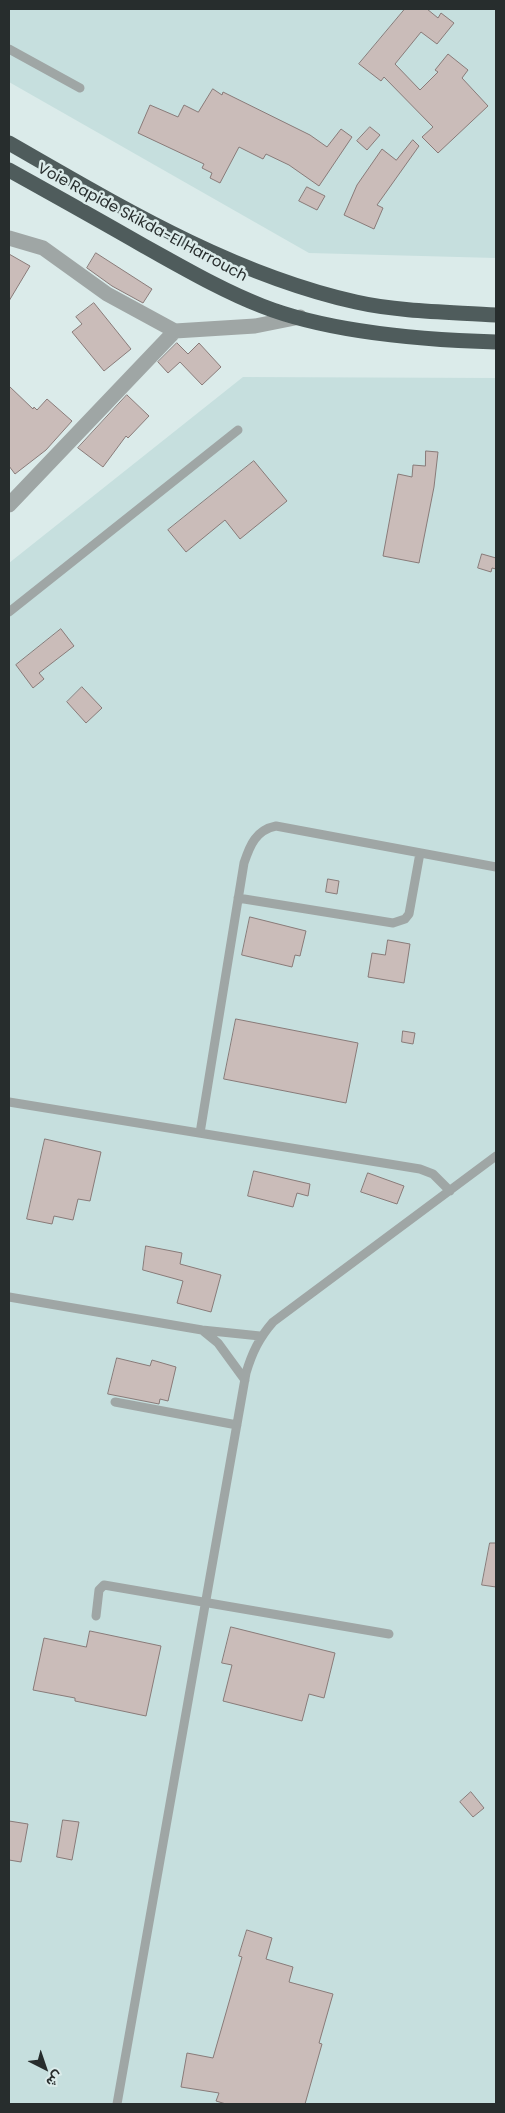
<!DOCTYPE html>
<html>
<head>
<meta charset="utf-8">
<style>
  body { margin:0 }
  #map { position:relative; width:505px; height:2113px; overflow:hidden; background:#dbebea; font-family:Poppins,Vazirmatn,sans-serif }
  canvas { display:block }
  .frame { position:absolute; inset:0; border:10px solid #272d2d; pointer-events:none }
  .north { position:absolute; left:20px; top:2043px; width:50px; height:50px; -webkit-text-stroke:4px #dbebea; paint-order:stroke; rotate:139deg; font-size:14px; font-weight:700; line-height:20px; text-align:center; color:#272d2d }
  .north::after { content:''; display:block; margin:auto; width:18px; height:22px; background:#272d2d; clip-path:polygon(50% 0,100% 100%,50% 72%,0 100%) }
</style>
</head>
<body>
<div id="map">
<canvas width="505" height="2113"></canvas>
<div class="frame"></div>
<div class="north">ش</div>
</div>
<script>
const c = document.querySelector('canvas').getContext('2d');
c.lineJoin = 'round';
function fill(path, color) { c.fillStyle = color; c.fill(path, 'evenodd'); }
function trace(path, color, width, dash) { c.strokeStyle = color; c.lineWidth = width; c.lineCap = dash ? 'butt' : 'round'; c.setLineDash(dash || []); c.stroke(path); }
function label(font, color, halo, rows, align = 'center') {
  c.font = font + ' Poppins,sans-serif'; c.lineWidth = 5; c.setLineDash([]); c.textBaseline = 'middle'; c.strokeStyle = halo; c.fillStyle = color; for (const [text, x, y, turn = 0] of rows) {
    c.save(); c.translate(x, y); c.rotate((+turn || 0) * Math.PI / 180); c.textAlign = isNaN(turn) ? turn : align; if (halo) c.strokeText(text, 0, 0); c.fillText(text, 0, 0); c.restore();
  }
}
fill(new Path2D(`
  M9,9H496V258L309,253L9,82Z
  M243,377L496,378V2104H9V563Z`), '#c6dfde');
const building = new Path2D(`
  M405,9H427L438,18L441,13L454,23L437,44L421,32L395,64L420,90L438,72L435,70L448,54L468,70L462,78L488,106L438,153L422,137L433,127L384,77L381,81L359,64Z
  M213,89L222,95L223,92L310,135L327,147L341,129L352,137L319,186L289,165L266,154L263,159L239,147L220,183L210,178L212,173L202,168L204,164L138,133L150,105L178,117L184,105L198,112Z
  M370,127L380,135L367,150L357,141Z
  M413,140L419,146L377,205L383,208L374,229L344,215L357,185L382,149L396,160Z
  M307,187L325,196L317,210L299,201Z
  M96,253L152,289L143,303L112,286L87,268Z
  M9,254L30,266L9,301Z
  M94,303L131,349L104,371L72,332L82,324L76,317Z
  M177,343L188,354L199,343L221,367L202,385L180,362L168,373L158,362Z
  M9,386L33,409L34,407L37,410L47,399L72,421L46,450L15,474L9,466Z
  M127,395L149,416L128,438L126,436L103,467L78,448Z
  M426,451L438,452L434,487L419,563L383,556L398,474L412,477L413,465L425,466Z
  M254,461L287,501L240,539L225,520L186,552L168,530Z
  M482,554L496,558V569L492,568L491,572L478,568Z
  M61,629L74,646L39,673L44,679L33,688L16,665Z
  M82,687L102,708L86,723L67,702Z
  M328,879L339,881L337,894L326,892Z
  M250,917L306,931L300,956L295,955L292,967L242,955Z
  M388,940L410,944L404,983L368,977L372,953L385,955Z
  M236,1019L358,1043L346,1103L224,1079Z
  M403,1031L415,1033L413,1044L402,1042Z
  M45,1139L101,1152L90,1201L78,1199L73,1220L54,1216L52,1224L27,1219Z
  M254,1171L310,1184L308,1196L297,1193L293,1207L248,1196Z
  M368,1173L404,1186L397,1204L361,1192Z
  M146,1246L182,1253L180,1264L221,1275L211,1312L177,1303L183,1281L143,1270Z
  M117,1358L150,1366L152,1360L176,1367L168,1401L160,1399L159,1404L108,1394Z
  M490,1543H496V1587L482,1585Z
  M231,1627L335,1653L324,1698L309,1694L302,1721L223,1701L232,1665L222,1663Z
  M90,1631L161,1646L146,1716L75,1701V1698L33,1690L44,1638L86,1647Z
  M471,1792L484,1808L473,1817L460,1802Z
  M63,1820L79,1822L72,1860L57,1857Z
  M9,1821L28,1824L21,1862L9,1860Z
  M247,1930L272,1938L266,1959L293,1967L289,1982L333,1994L319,2043L322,2044L305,2104H226L216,2101L219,2093L181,2087L187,2053L213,2058L242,1957L239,1956Z`);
fill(building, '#cabcb9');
trace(building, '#897b79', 1);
trace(new Path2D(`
  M9,49L80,88
  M9,612L238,430
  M238,898L393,923L405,919L409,914L420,853
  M9,1102L420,1169L433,1174L450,1191
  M200,1133L244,863C250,845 256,830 276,826L496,867
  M9,1297L202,1330L260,1336
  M202,1330L218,1343L245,1380
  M115,1402L237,1425
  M96,1616L99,1590L104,1585L389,1634
  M117,2104L246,1373C252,1353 259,1338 273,1322L496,1156`), '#9fa6a5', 9);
trace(new Path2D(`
  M9,238L43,248L107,294L175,331L255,326L300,317
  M9,505L175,331`), '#9fa6a5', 15);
trace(new Path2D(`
  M9,143C119,206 231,274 356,302C400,312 452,312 496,315
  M9,170C54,195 99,220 144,246C182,267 221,290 262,306C328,332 425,340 496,342`), '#4f5c5c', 15);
label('15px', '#272d2d', '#dbebea', [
  ["Voie Rapide Skikda-El Harrouch",142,223,28]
]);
</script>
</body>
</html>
